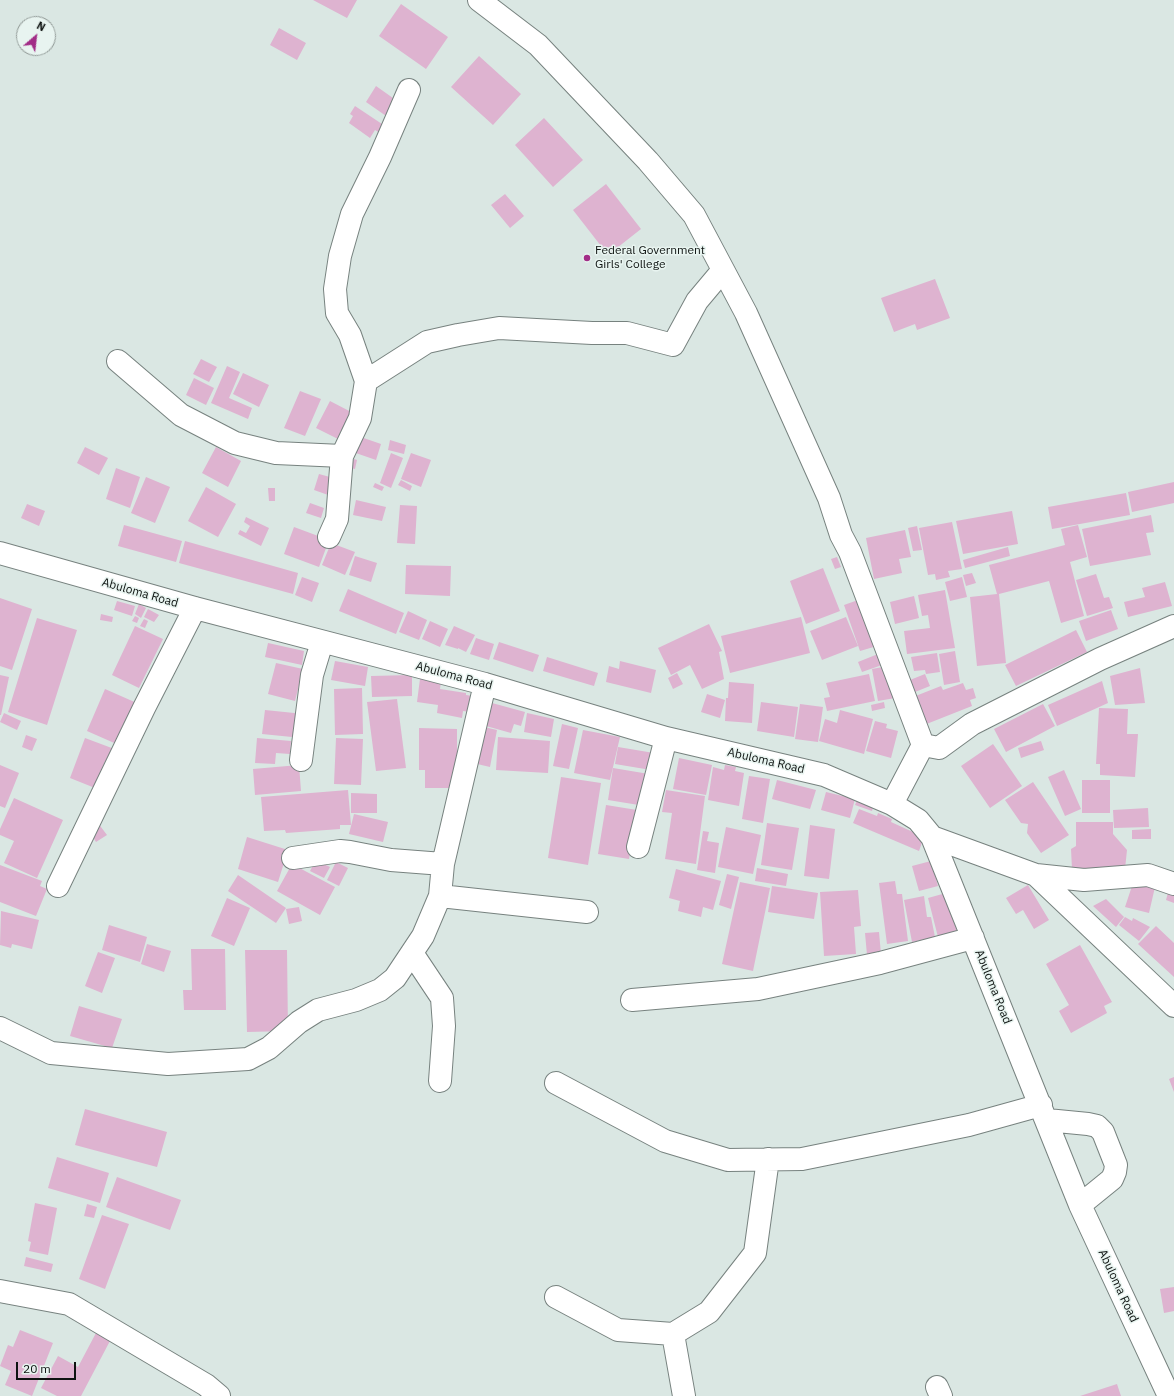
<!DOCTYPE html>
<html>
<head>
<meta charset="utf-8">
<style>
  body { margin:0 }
  #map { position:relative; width:1174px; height:1396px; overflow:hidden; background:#dae7e3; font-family:"IBM Plex Sans",sans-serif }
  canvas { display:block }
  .north { position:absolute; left:16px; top:16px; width:40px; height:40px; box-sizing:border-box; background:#e8f4f0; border:1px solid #919a97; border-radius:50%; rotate:28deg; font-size:11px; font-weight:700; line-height:16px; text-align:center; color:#0e1311 }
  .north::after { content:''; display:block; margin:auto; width:14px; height:18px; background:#a22d87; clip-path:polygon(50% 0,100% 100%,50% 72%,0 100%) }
  .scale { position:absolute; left:16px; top:1362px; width:60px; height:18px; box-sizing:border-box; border:2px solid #0e1311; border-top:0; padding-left:5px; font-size:12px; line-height:14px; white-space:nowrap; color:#0e1311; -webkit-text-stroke:3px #e8f4f0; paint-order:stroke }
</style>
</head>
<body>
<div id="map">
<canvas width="1174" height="1396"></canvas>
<div class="north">N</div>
<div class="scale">20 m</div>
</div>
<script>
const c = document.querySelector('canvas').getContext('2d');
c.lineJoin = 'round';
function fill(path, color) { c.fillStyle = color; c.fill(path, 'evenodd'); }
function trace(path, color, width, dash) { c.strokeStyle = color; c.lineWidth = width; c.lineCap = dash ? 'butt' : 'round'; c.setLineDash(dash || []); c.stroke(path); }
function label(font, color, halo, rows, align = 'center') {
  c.font = font + ' "IBM Plex Sans",sans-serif'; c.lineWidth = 3; c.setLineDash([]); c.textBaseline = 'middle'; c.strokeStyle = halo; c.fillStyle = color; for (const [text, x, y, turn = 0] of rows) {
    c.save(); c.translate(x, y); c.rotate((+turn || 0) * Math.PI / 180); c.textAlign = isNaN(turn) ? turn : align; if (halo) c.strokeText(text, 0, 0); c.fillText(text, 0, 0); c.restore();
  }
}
fill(new Path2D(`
  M313,0H357L347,18Z
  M401,4L448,37L426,69L379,36Z
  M279,28L306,43L297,60L270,45Z
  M479,56L521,94L493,125L451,87Z
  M376,86L400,103L389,118L366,102Z
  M355,106L385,126L380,133L375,130L370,138L349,123L353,116L350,114Z
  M544,118L583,160L553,187L515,145Z
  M606,184L641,229L608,255L573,210Z
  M505,194L524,216L510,228L491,205Z
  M935,279L950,318L917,330L915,324L894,332L881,298Z
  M201,359L217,367L209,382L193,374Z
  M227,366L240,372L229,398L252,408L248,419L211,403Z
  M243,373L269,385L259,407L233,394Z
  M194,378L214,388L206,405L186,395Z
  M300,391L321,399L305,436L284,428Z
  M330,401L355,414L342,441L316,428Z
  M355,435L381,444L376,460L350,451Z
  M390,440L406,445L404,454L388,450Z
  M85,447L108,458L99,475L77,463Z
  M216,447L241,461L228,487L202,473Z
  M391,453L403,458L391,488L380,483Z
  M411,453L431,460L421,487L401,479Z
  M354,459L357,460L355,469L351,468Z
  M116,468L140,477L130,508L106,499Z
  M319,474L337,479L331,496L314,490Z
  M146,477L170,487L155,523L131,513Z
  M401,480L412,486L410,491L398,485Z
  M1174,482V503L1132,512L1128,492Z
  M375,483L384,487L382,491L373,487Z
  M206,487L236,504L218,537L188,521Z
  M268,488H275V501H269Z
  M1126,493L1130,515L1052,529L1048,507Z
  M356,500L386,507L382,521L353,515Z
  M310,503L324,508L321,518L306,513Z
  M27,504L45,511L39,526L21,518Z
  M400,505L417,506L415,544L397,543Z
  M1012,511L1018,544L963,554L956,521Z
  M1151,515L1154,532L1146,533L1151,555L1090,566L1082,529Z
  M246,517L269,528L261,546L238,534L240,530L246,533L250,526L244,522Z
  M952,522L962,569L948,571L950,577L936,580L935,574L928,575L919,528Z
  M124,525L182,541L176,562L118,546Z
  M1078,525L1087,557L1070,562L1084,616L1061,623L1049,581L999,594L1006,663L977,666L970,597L997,594L989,565L1065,545L1061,529Z
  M917,526L922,550L913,551L908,528Z
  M294,527L329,540L319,567L284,554Z
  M905,530L911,557L899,559L902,573L874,579L866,538Z
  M185,541L298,573L293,594L179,563Z
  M331,543L355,552L345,575L322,565Z
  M1008,547L1010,556L965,568L963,560Z
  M355,556L377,563L371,582L349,575Z
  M837,557L841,567L835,569L831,559Z
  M406,565L451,566L450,596L405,594Z
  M823,568L840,611L806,624L790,581Z
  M972,573L976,583L966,586L963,575Z
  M1096,574L1104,598L1109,597L1113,608L1087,616L1076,580Z
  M302,577L319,583L312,602L295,595Z
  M962,577L967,597L950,601L945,582Z
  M1165,582L1172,606L1128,617L1124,602L1145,597L1142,588Z
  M348,589L404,613L396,634L339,611Z
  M945,590L955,648L907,654L904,631L930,628L928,615L922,616L918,595Z
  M914,596L919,618L895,624L890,602Z
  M0,598L32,609L12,670L0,666Z
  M861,599L877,646L860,651L844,605Z
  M117,601L135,606L132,616L114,610Z
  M139,604L146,608L141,618L135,614Z
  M148,609L159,615L154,622L144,617Z
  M1111,610L1118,629L1086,641L1079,621Z
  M408,611L427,620L419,640L399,632Z
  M101,614L113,617L112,622L100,620Z
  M135,616L139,618L137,623L132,621Z
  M801,617L810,653L730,673L721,636Z
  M846,617L858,646L822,660L810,631Z
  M37,618L77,630L47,725L8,712Z
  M144,619L148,621L145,628L140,626Z
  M430,621L448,629L440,647L422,639Z
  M709,624L722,651L719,652L724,679L702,689L690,665L671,675L658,648Z
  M135,626L163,639L139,688L112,675Z
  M454,626L475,635L466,652L458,648V649L445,645Z
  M1076,630L1087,652L1016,686L1005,665Z
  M476,638L494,644L489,660L470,654Z
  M499,642L539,655L533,672L493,659Z
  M268,643L304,651L302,665L265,657Z
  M955,651L960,682L944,685L939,654Z
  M937,653L940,672L926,674L925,670L914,671L911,657Z
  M878,654L882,665L862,672L858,662Z
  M547,657L598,673L594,686L543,671Z
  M335,661L368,667L365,686L331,680Z
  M620,661L656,670L651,693L606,682L609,666L619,669Z
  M276,663L303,669L295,701L268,694Z
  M888,666L895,698L878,701L872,669Z
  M1140,668L1145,703L1115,705L1110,676Z
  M421,671L442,674L440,689L466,693V695L473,696L470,712L463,711L462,718L437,713L438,705L417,702Z
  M677,673L683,684L673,689L668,678Z
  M869,674L875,701L827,711L824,698L830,697L826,683Z
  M925,674L930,686L915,692L910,680Z
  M0,675L9,677L1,715H0Z
  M412,675V696L372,697L371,676Z
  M1102,681L1108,703L1057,726L1048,705Z
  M729,682L754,684L752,723L725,721L726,698H728Z
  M963,683L966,690L973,688L976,698L970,700L972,706L924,725L913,697L941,686L943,690Z
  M362,688L363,734L335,735L334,689Z
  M105,689L139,704L121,746L87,731Z
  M707,694L725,700L720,718L701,712Z
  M397,699L406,768L376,771L367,702Z
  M761,702L798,707L794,737L757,731Z
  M884,702L885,708L872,711L871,705Z
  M492,703L525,712L521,726L514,724L511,733L486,726Z
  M800,704L823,707L818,742L795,739Z
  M1043,704L1055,726L1006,752L994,729Z
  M1099,708L1128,709L1127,734H1138L1135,777L1100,775V764H1096Z
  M265,710L304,714L302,738L262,734Z
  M840,710L873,719L864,754L819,741L825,719L837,723Z
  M4,713L21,721L17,730L0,722Z
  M527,713L554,719L551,737L524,732Z
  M875,721L887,724L886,728L898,731L891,758L866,751Z
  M562,724L578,728L569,769L553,766Z
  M480,726L497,730L490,767L473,763Z
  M419,728L457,729V788H425V770H419Z
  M583,730L620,737L610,780L574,773Z
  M26,735L37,739L32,751L22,747Z
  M498,737L550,741L548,773L496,770Z
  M85,738L117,750L112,763L105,761L102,770L100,790L70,778Z
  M257,738L291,741L290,754L276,753L275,764L255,763Z
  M336,738L363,739L361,785L334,784Z
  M1041,741L1044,750L1021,758L1018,748Z
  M993,744L1022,786L990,808L961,766Z
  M618,747L654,753L651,770L615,764Z
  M679,758L712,765L706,795L673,789Z
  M0,765L19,773L5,808L0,806Z
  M299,765L301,791L255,795L253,769Z
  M725,765L736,767L735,771L744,773L739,806L708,800L713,767L724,770Z
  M613,768L649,774L645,806L608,800Z
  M1064,770L1081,809L1065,816L1048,777Z
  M749,776L770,779L763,823L742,819Z
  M561,777L601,783L588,865L548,858Z
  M777,780L816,790L810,809L772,799Z
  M1082,780H1110V813H1082Z
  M1033,782L1069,835L1041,853L1027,833L1028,824L1021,823L1005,800Z
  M348,790L351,825H340V829L286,833L285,830L264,831L261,797Z
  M666,790L705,796L696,864L665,859L672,813L662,812Z
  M826,792L855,799L850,818L821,810Z
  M351,793L377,794V813H351Z
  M14,798L63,820L37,878L4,863L14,841L0,835V829Z
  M858,798L874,804L872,811L855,805Z
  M606,805L637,810L629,859L598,854Z
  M1148,808L1149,827L1114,828L1113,810Z
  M859,809L877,816L878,813L892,819L891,822L924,837L919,851L853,823Z
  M354,814L388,822L383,842L349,834Z
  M1076,822H1113V834L1127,850L1125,869H1072L1071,849L1076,846Z
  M98,823L107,835L96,842L88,829Z
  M767,823L799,828L792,870L761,865Z
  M810,825L835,829L829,879L804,876Z
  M726,827L761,835L753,874L718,867Z
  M1151,829V839H1132V830Z
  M703,831L709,832L707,841L719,843L715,873L697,870Z
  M247,837L288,850L278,882L238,869Z
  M316,860L330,867L324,878L310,871Z
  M931,861L938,886L919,891L912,866Z
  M336,862L348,868L339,886L327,880Z
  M292,864L335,887L320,915L277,891Z
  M0,865L42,881L40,886L47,889L36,916L0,902Z
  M757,868L788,874L786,886L755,881Z
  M676,869L721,881L713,910L703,907L701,917L678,911L680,901L669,898Z
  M727,874L739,877L731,909L719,905Z
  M238,875L286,908L276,923L228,891Z
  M895,881L897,894H902L908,941L887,944L879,883Z
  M740,882L770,888L753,971L722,964Z
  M1028,885L1049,920L1034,929L1023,910L1016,914L1006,898Z
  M772,886L818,893L814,919L768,912Z
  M1132,886L1155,887L1149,913L1125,907Z
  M1169,889L1174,891V903L1166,900Z
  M858,890L861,926L854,927L856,954L824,956L820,892Z
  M946,893L957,932L938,937L928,898Z
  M924,896L927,917H931L935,937L912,942L904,900Z
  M227,898L250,908L234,946L211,936Z
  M1106,899L1124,917L1116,927L1093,906Z
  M299,907L302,921L289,924L286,909Z
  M1,911L39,920L32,949L12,944L11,948L0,945Z
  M1125,917L1132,921L1133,918L1150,927L1139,941L1119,925Z
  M109,925L147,937L140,962L102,950Z
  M1156,926L1174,943V977L1138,944Z
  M879,932L881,954L867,955L865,933Z
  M147,944L171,951L164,972L141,964Z
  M1080,945L1112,1002L1104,1006L1107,1013L1071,1033L1059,1011L1069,1005L1046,964Z
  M191,949H225L226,1010H184L183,990H192Z
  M245,950H287L288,1031L247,1032Z
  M98,952L115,958L102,993L85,986Z
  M79,1006L122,1019L112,1048L70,1036Z
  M1174,1077V1092L1169,1079Z
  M85,1109L167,1132L157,1167L75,1145Z
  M57,1157L109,1173L100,1203L48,1188Z
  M117,1177L181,1200L170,1230L106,1207Z
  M35,1203L57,1208L48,1255L29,1251L31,1242L28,1241Z
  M87,1204L97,1207L94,1218L84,1216Z
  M102,1215L129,1224L105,1289L79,1279Z
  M26,1257L53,1264L51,1272L24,1266Z
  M1174,1287V1311L1164,1313L1160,1289Z
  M20,1330L53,1343L32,1396L5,1385L11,1371L0,1366L8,1345L13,1347Z
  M97,1331L111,1339L81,1396H57L41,1388L58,1356L78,1367Z
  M1117,1384L1121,1396H1080Z`), '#deb3d0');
const minor = new Path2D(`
  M479,0L538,45L648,161L694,215L746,313L829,498L841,535L850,552L923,745
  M118,361L181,415L235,443L276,453L342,456
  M366,381L350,335L337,313L335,289L340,256L352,214L380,157L409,90
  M329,537L337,519L342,456L360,418L366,381L427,342L458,335L499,328L592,333H627L673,345L697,301L723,270
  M0,553L195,608L485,684L666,738L824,775L892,804L918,820L932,837L1080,1205L1169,1396
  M301,760L312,675L322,642
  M892,804L923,745L939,748L972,724L1100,659L1174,626
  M932,837L1036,875L1174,1006
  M638,847L666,738
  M293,858L340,851L350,852L391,860L443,864
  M1036,875L1084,880L1148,875L1174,884
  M58,886L144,708L195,608
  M440,896L587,912
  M412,953L442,998L444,1026L440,1081
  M632,1000L758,989L880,963L973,938
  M0,1028L51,1053L168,1064L248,1059L269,1048L299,1022L318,1010L356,1000L380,990L395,978L423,936L440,896L443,864L485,684
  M556,1083L665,1141L728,1160L802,1159L969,1125L1041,1105
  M1047,1120L1088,1124L1097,1126L1103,1132L1116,1165L1115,1172L1112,1179L1080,1205
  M0,1291L69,1304L206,1385L219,1396
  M556,1297L618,1330L673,1334L709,1312L755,1253L768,1159
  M673,1334L684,1396
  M937,1387L941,1396`);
trace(minor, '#77827f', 24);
trace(minor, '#fff', 22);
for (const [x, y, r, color] of [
  [587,258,4,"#a22d87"]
]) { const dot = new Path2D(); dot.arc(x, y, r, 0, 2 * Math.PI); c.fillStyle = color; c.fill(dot); trace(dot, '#e8f4f0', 1.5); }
label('12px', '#0e1311', '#e8f4f0', [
  ["Federal Government",595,251],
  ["Girls' College",595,265]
], 'left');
label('12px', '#0e1311', '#e8f4f0', [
  ["Abuloma Road",140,593,16],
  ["Abuloma Road",454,676,15],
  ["Abuloma Road",766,761,13],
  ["Abuloma Road",993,987,68],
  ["Abuloma Road",1118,1286,65]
]);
</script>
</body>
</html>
